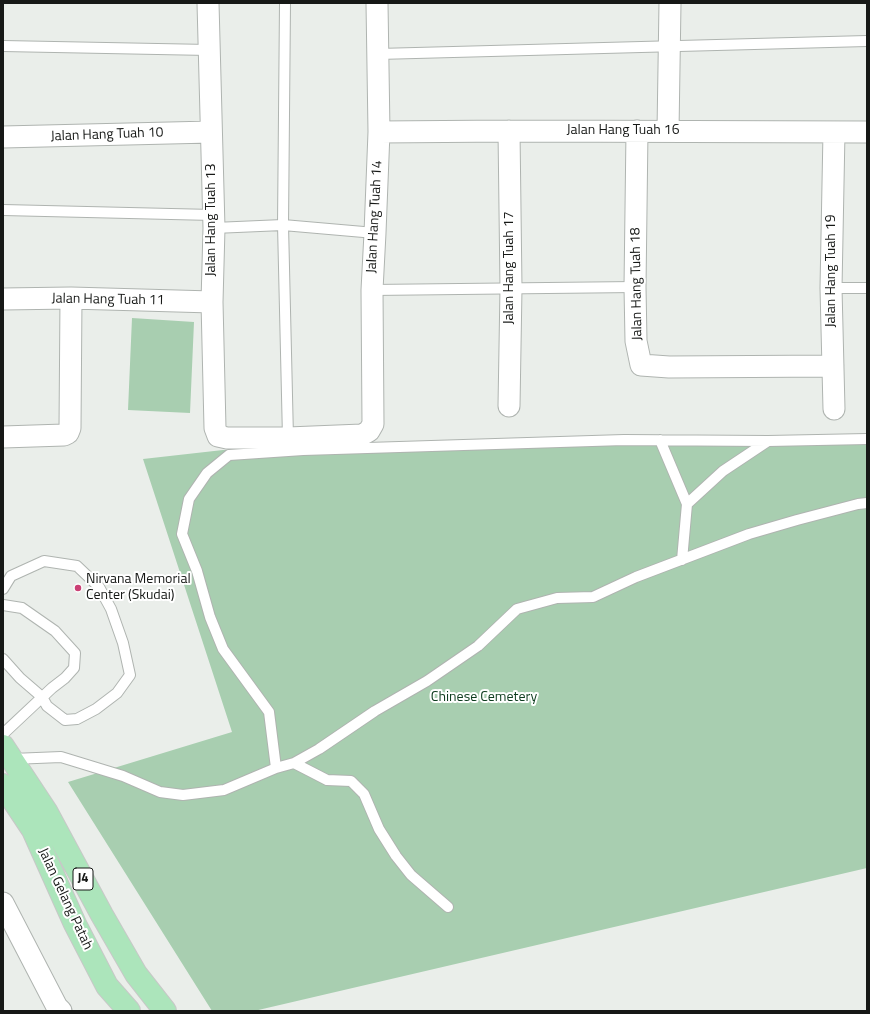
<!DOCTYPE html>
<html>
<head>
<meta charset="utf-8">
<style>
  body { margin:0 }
  #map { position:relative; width:870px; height:1014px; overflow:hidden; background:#eaeeea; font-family:"Titillium Web",sans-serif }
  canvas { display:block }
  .frame { position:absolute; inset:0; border:4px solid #161816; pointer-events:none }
</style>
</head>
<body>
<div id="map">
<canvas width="870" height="1014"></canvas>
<div class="frame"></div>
</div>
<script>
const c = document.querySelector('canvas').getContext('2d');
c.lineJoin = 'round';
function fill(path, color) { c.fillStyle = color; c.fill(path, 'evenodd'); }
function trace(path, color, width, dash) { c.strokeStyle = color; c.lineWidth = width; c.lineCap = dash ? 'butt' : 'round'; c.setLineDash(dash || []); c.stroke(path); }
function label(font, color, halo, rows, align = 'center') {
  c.font = font + ' "Titillium Web",sans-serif'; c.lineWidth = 4; c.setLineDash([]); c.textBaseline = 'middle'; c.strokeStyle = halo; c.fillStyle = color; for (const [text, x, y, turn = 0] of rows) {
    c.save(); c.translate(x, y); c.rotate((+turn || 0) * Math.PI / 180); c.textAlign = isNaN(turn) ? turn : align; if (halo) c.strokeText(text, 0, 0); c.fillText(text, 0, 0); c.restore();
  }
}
fill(new Path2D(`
  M132,318L194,322L190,413L128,410Z
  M867,436V868L254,1011H212L68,782L232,732L143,459L223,450Z`), '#a8ceb0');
const lane = new Path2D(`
  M285,3L283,225L288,438
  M3,46L209,50
  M378,54L867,41
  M3,210L213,215
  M214,228L283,225L375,233
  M831,288H867
  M372,290L635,287
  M660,440L687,504L682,560
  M687,504L723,471L768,441
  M3,589L11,576L44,561L77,566L99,587L111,609L123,643L130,675L117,693L96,709L77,719L65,720L47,706L42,697L20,678L3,659
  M3,605L22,608L55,631L75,653L74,668L65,678L52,688L3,734
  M12,759L61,757L123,776L160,792L183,795L224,790L276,768L294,763L319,749L375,711L427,681L478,646L517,609L557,598L593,597L636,577L749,534L797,520L858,504L867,503
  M294,763L327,780L351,781L364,794L379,829L396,856L411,875L448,907
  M276,768L269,712L223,649L210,617L197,571L182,534L189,499L207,473L229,455L303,450L624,440L768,441L867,439`);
const street = new Path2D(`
  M208,3L214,228L212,302L215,428L218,436L227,438H288L362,435L369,431L373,424L372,290L375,233L379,132L377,3
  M509,131L511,288L509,406
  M637,131L635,287L636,341L641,365L669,367L833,366
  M668,131L670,3
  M379,132L509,131L867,132
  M3,137L211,132
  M3,299L71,298L212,302
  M834,409L831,288L834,132
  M3,437L64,435L68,433L70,428L71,298
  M3,903L57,1007L61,1011`);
const primary = new Path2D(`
  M3,746L46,811L102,915L136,974L165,1011
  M3,785L33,830L75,924L107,986L129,1011`);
trace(lane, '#afb4b0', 12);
trace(street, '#afb4b0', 23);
trace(primary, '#c7c8c7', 24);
trace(lane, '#fff', 10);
trace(street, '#fff', 21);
trace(primary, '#ace5bb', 22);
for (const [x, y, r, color] of [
  [78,588,4,"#cb4075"]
]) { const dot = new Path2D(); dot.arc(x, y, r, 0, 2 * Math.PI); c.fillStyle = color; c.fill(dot); trace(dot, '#fff', 1.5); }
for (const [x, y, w] of [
  [83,879,20]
]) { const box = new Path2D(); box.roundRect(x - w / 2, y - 11, w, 22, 3); c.fillStyle = '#fff'; c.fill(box); trace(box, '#161816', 1); }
label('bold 13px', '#161816', null, [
  ["J4",83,879]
]);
label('14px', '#161816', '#fff', [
  ["Jalan Hang Tuah 16",623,131],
  ["Jalan Hang Tuah 10",107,135,-2],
  ["Jalan Hang Tuah 14",375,217,-87],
  ["Jalan Hang Tuah 13",212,220,-90],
  ["Jalan Hang Tuah 17",510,268,-90],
  ["Jalan Hang Tuah 19",832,271,-90],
  ["Jalan Hang Tuah 18",637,284,-91],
  ["Jalan Hang Tuah 11",108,300,1],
  ["Jalan Gelang Patah",65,899,65]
]);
label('14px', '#161816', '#fff', [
  ["Nirvana Memorial",86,580],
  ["Center (Skudai)",86,596]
], 'left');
label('14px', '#0b3a1c', '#fff', [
  ["Chinese Cemetery",484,698]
]);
</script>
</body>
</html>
